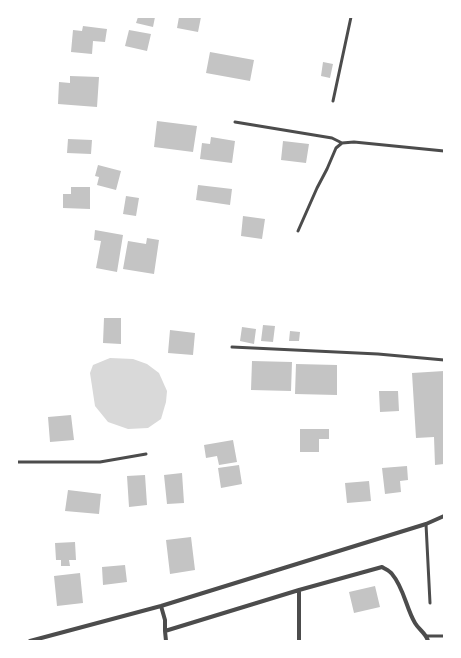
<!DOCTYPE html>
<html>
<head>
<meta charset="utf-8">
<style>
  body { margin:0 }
  #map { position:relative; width:461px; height:658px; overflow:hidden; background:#fff; font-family:Arial,sans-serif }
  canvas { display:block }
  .frame { position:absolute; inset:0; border:18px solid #fff; pointer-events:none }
</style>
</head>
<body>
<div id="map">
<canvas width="461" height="658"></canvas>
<div class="frame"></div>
</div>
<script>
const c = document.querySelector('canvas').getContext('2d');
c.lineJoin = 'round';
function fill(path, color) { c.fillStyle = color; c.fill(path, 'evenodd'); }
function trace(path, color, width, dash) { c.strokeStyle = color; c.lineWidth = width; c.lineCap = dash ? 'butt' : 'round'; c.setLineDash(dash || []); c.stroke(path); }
fill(new Path2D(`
  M110,358L133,359L147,364L159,373L167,391L166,402L161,419L148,428L128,429L108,422L95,406L90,373L93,365Z`), '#d9d9d9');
fill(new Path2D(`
  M138,17H155L153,27L136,23Z
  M179,17H201L198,32L177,28Z
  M83,26L107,29L105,42L93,41L92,54L71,52L73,30L82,31Z
  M129,30L151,34L147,51L125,46Z
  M210,52L254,60L250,81L206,73Z
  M323,62L333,64L330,78L321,76Z
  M70,76L99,77L97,107L58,104L59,82L70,83Z
  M157,121L197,126L193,152L154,147Z
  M211,137L235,141L232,163L200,159L202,143L210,144Z
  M68,139L92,140L91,154L67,153Z
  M283,141L309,144L306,163L281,160Z
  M98,165L121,171L116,190L97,185L99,177L95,176Z
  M198,185L232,189L230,205L196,200Z
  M71,187H90V209L63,208V194H71Z
  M126,196L139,198L136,216L123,214Z
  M243,216L265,219L262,239L241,236Z
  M95,230L123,235L117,272L96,268L101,241L94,240Z
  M147,238L159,240L154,274L123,269L128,241L146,244Z
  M104,318H121V344L103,343Z
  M263,325L275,326L273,342L261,341Z
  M242,327L256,329L254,344L240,341Z
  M170,330L195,333L193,355L168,353Z
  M290,331L300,332L299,341H289Z
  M252,361L292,362L291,391L251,390Z
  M296,364L337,365V395L295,394Z
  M444,371V464L435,465L434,437L416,438L412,373Z
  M379,391H398L399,411L380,412Z
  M71,415L74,440L50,442L48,417Z
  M300,429H329V439H319V452H300Z
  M233,440L237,462L219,465L217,456L206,458L204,445Z
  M239,465L242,484L221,488L218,468Z
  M407,466L408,480L400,481L401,492L385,494L382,468Z
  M182,473L184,503L167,504L164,475Z
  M145,475L147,505L129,507L127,476Z
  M369,481L371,501L347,503L345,483Z
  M68,490L101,494L99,514L65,511Z
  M191,537L195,570L170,574L166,540Z
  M75,542L76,560H69L70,566H61V560H56L55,543Z
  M125,565L127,582L103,585L102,567Z
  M80,573L83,603L57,606L54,576Z
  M375,586L380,607L354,613L349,592Z`), '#c4c4c4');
trace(new Path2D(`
  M333,101L351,17
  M235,122L332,138L342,143
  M298,231L317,188L327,169L336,148L342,143L354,142L444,151
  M232,347L378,354L444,360
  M17,462H100L146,454
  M426,524L430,603
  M427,636H444`), '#4c4c4c', 3);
trace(new Path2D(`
  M161,606L165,620V631L299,590L382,567C385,569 390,571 392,574C404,588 406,608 415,623C419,630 426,633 428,641
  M165,631L166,641
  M30,641L161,606L426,524L444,516
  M299,641V590`), '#4c4c4c', 4);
</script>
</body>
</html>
